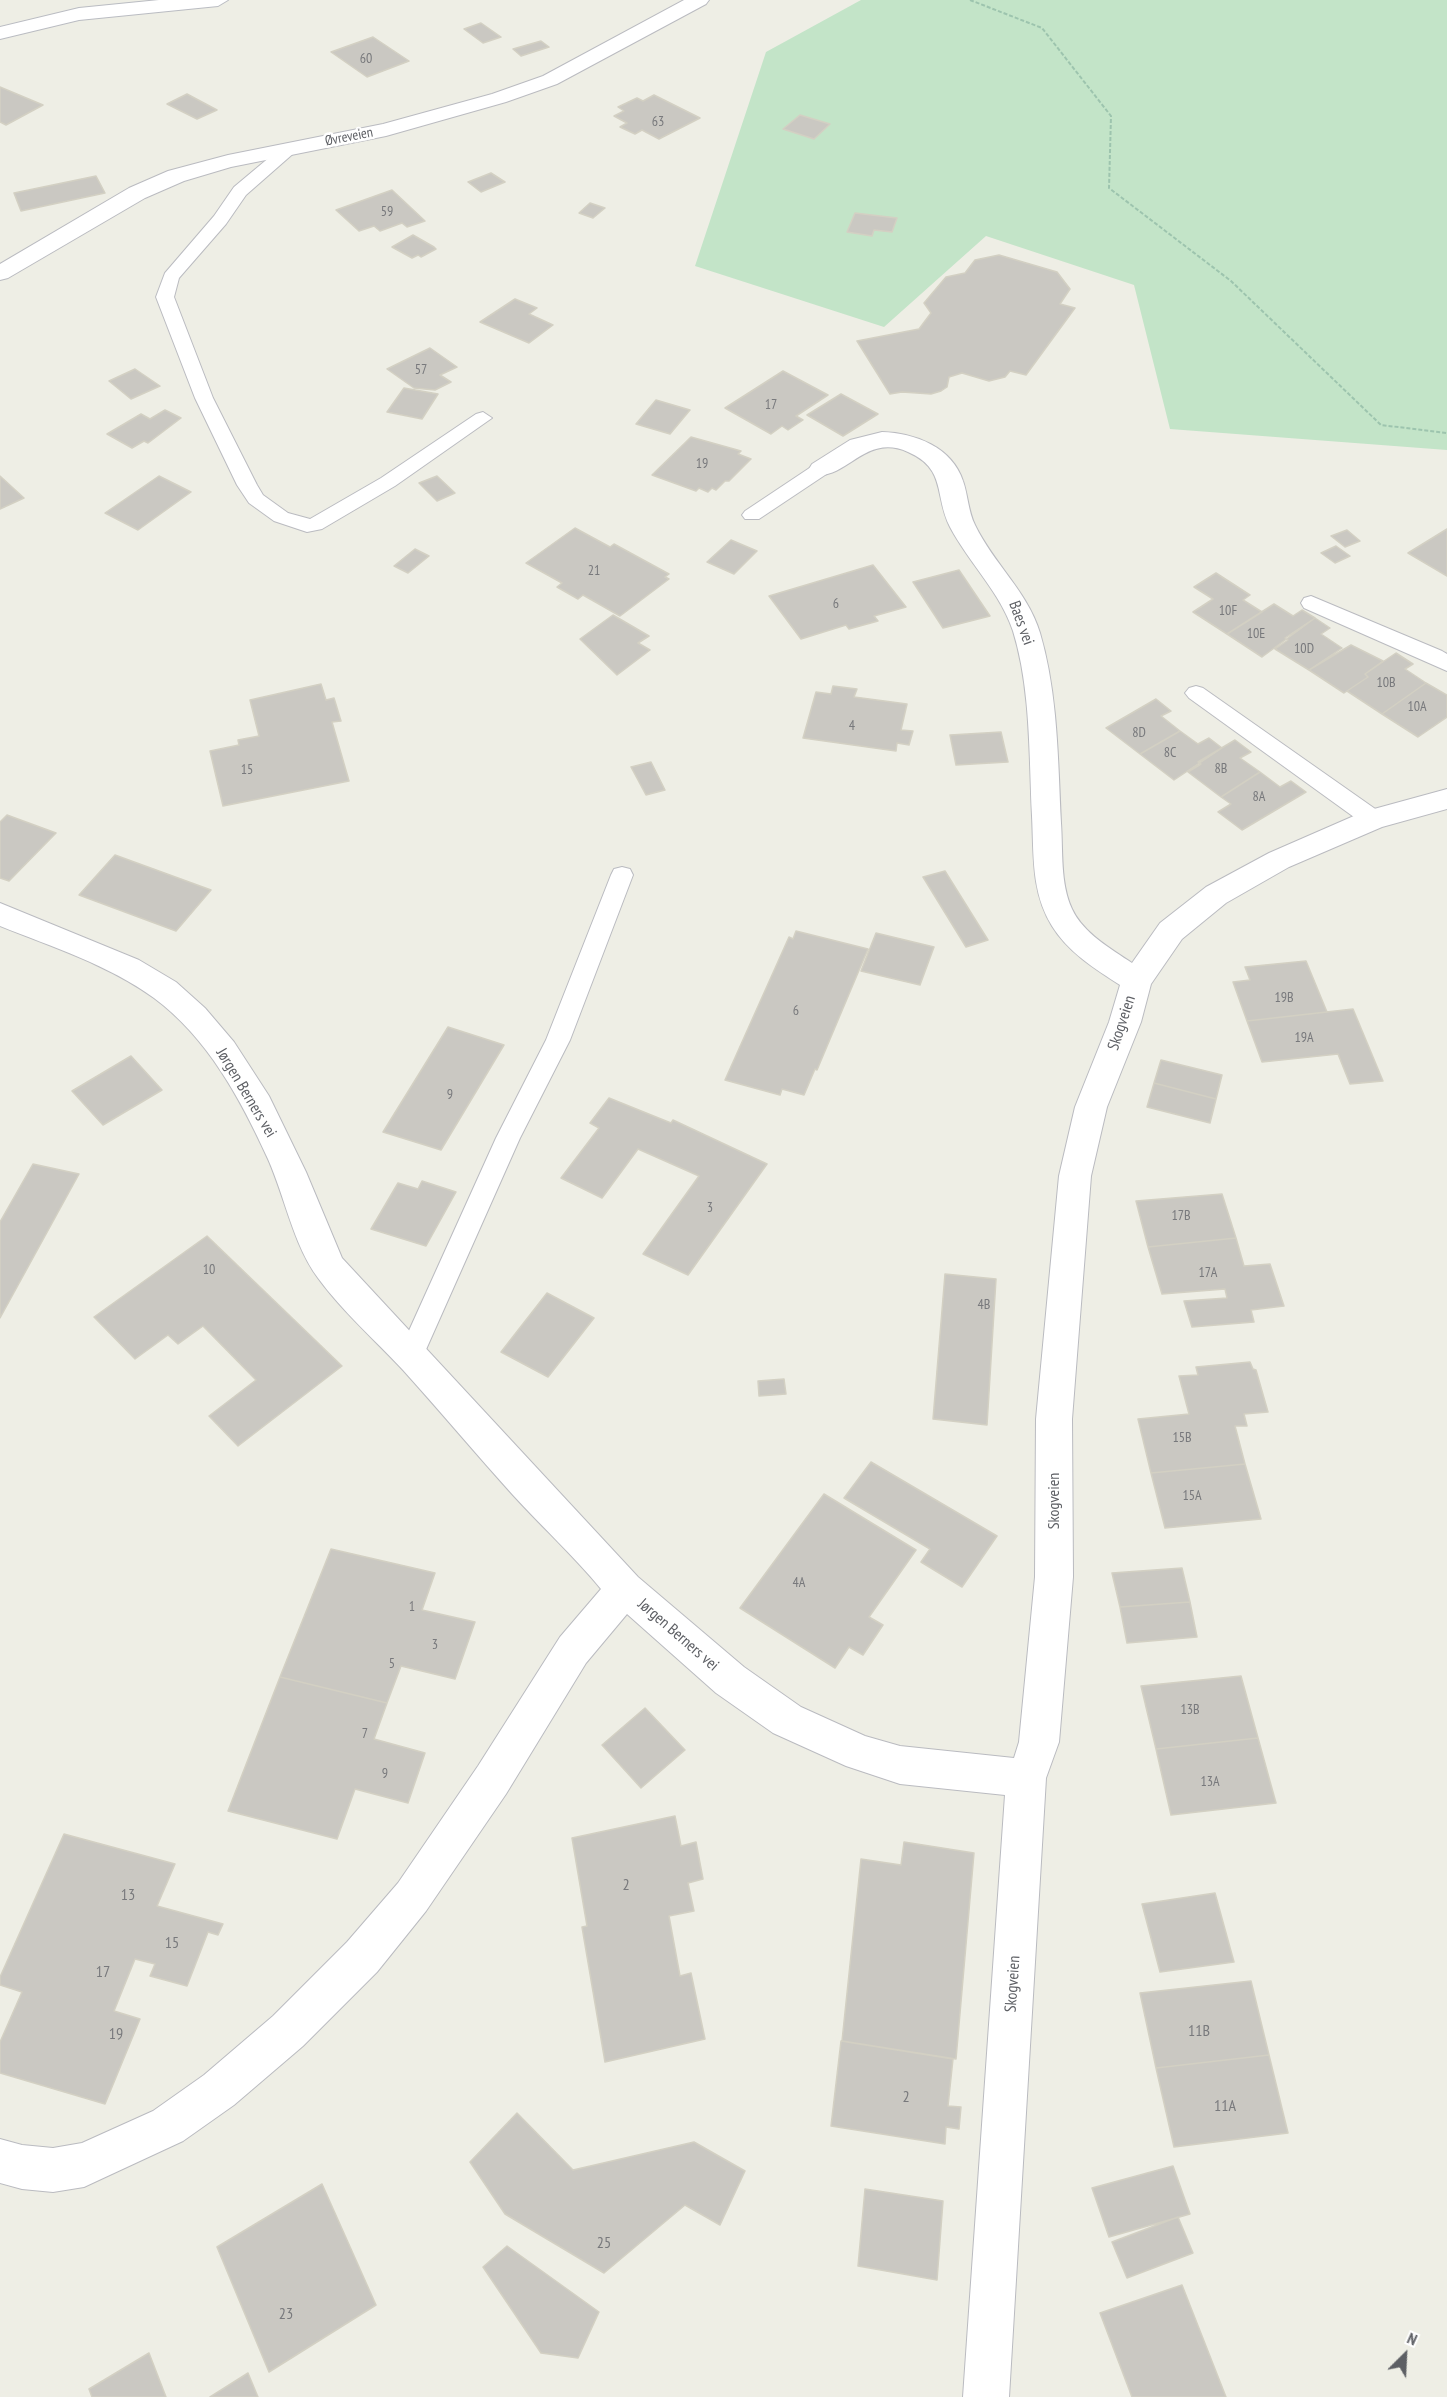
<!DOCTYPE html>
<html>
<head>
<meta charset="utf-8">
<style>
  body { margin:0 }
  #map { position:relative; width:1447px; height:2397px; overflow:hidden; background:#eeeee5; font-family:"PT Sans Narrow",sans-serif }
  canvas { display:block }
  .north { position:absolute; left:1375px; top:2325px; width:60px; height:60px; -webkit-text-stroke:4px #fff; paint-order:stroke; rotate:24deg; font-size:16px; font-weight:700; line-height:24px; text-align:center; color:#5d5f64 }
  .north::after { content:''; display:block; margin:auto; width:21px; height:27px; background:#5d5f64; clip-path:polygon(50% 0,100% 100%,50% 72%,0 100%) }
</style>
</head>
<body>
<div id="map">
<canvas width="1447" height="2397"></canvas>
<div class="north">N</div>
</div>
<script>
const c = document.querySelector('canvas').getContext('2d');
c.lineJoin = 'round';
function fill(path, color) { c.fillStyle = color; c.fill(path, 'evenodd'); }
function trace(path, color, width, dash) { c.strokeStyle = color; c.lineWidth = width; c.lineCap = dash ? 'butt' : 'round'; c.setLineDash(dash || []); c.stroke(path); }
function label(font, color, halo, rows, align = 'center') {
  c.font = font + ' "PT Sans Narrow",sans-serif'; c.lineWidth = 5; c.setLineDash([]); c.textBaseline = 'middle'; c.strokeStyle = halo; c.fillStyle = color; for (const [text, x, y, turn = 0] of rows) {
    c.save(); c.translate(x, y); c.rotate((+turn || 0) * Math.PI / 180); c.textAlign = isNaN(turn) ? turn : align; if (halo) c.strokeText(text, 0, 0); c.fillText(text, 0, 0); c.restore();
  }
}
fill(new Path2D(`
  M861,0H1447V450L1170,429L1134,285L986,236L884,327L695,266L766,52Z`), '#c3e4c8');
const building = new Path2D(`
  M481,23L501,37L483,43L464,29Z
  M373,37L409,61L367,77L331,52Z
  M541,41L549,47L521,56L513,49Z
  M0,87L43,105L6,125L0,122Z
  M187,94L217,110L197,119L167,104Z
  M654,95L700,118L659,139L642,130L635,134L620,127L627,123L614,116L624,111L618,107L637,98L643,101Z
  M800,115L830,124L814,139L783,129Z
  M491,173L505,182L481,192L468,182Z
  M96,176L105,193L21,211L14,193Z
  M392,190L425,221L407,227L402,223L380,231L374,226L359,231L336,210Z
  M590,203L605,208L593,218L579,213Z
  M855,213L897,218L892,232L874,230L872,236L847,232Z
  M413,235L434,247L436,249L421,257L418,255L412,258L392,247Z
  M999,255L1057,272L1070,289L1060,304L1075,308L1026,375L1010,371L1005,377L989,381L962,373L949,377L947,387L941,391L931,394L902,392L890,394L857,341L919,329L931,313L924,303L946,277L965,273L975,260Z
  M515,299L537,308L529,314L553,325L529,343L480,322Z
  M430,348L457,367L440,375L451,382L435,390L414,388L387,369Z
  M135,369L160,386L131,399L109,381Z
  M783,371L828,395L796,416L803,420L788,430L782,426L771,434L725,408Z
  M404,388L438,394L422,419L387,412Z
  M841,394L878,414L843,436L807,415Z
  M656,400L690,410L670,434L636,424Z
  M165,410L181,418L148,443L144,441L132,448L107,434L141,414L150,419Z
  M691,437L741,451L738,454L751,459L729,481H725L716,490L712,488L708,492L699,488L696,491L652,475Z
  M0,476L24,498L0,509Z
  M159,476L191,492L138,530L105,513Z
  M437,476L455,493L437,501L419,483Z
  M575,528L610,547L614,544L669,574L665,577L669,579L620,616L583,595L578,599L557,587L562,583L526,563Z
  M1447,529V576L1408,553Z
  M1347,530L1360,541L1345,547L1331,536Z
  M731,540L757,551L734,574L707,562Z
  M1336,546L1350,556L1335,563L1321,553Z
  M415,549L429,556L408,573L394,566Z
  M873,565L906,607L874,616L878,621L849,629L846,625L801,639L769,596Z
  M959,570L990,616L943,628L913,582Z
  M1216,573L1250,595L1243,600L1262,612L1227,634L1193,612L1213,599L1194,587Z
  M1274,604L1293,616L1302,610L1315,618L1262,657L1227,634Z
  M613,615L649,636L638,643L650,650L617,675L580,639Z
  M1315,618L1330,628L1321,634L1342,648L1309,670L1275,649L1288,640L1285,638Z
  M1351,645L1383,661L1365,674L1368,677L1344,693L1309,670Z
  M1396,653L1413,664L1405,669L1426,683L1382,714L1347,691L1368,677L1365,674Z
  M1426,683L1447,695V717L1418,737L1382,714Z
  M321,684L326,700L334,698L341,721L332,722L349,781L223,806L210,751L239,745L238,740L259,736L250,700Z
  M833,686L857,689L854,697L907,704L901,730L913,731L909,745L897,743L896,751L803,738L816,692L831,694Z
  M1156,699L1171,711L1161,716L1180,731L1140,754L1106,728Z
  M1180,731L1198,744L1209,738L1222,748L1174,780L1140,754Z
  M1001,732L1008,762L956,765L950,735Z
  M1235,740L1251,752L1240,758L1260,772L1221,797L1188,772L1201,764L1198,762Z
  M651,762L665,790L646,795L631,767Z
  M1260,772L1280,787L1291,781L1306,792L1242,830L1218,812L1231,804L1221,797Z
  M7,815L56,833L9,881L0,878V822Z
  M115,855L211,890L176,931L79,895Z
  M945,871L988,940L966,947L923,877Z
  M796,931L868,949L817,1070L815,1069L804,1095L782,1089L780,1095L725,1080L789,937L793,939Z
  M876,933L934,947L920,985L861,971Z
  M1306,961L1327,1012L1247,1021L1233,982L1250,980L1245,967Z
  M1353,1009L1383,1081L1350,1084L1338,1054L1262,1062L1247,1021Z
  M448,1027L504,1045L441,1150L383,1132Z
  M131,1056L162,1090L103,1125L72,1091Z
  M1161,1060L1222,1075L1216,1099L1154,1083Z
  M1154,1083L1216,1099L1210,1123L1147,1107Z
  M609,1098L671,1123L673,1120L767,1164L688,1275L643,1254L699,1176L638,1149L602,1198L561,1178L599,1128L590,1123Z
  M33,1164L79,1174L0,1318V1222Z
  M422,1181L456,1192L426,1246L371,1229L398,1183L418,1189Z
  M1222,1194L1236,1238L1148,1247L1136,1201Z
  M207,1236L342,1366L238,1446L209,1416L256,1380L203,1326L178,1344L168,1335L135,1359L94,1317Z
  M1236,1238L1244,1266L1270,1264L1284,1306L1251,1310L1254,1322L1192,1327L1184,1301L1227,1298L1225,1289L1162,1294L1148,1247Z
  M945,1274L996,1279L987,1425L933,1419Z
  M547,1293L594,1318L548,1377L501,1352Z
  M1250,1362L1253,1369L1256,1370L1268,1412L1244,1414L1247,1426H1235L1245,1464L1151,1473L1138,1419L1189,1414L1179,1376L1198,1375L1196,1367Z
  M784,1379L786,1394L759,1396L758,1381Z
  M871,1462L997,1536L962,1587L921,1562L930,1549L844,1498Z
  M1245,1464L1261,1519L1165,1528L1151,1473Z
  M824,1494L916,1550L869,1617L883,1625L863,1655L849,1647L835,1668L740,1608Z
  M331,1549L435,1573L422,1610L475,1622L455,1679L401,1666L387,1703L280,1677Z
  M1182,1568L1190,1602L1120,1607L1112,1573Z
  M1190,1602L1197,1637L1127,1643L1120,1607Z
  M1241,1676L1258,1738L1156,1749L1141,1686Z
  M280,1677L387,1703L374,1739L425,1753L408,1803L355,1789L337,1839L228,1811Z
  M645,1708L685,1750L641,1788L602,1745Z
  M1258,1738L1276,1803L1171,1815L1156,1749Z
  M675,1816L681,1846L696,1842L703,1879L688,1883L694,1911L669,1916L680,1976L691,1973L705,2039L605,2062L582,1927L587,1926L572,1838Z
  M64,1834L175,1864L157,1906L223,1924L218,1935L208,1932L187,1986L150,1976L155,1964L135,1959L114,2011L140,2019L105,2104L0,2073V2042L22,1992L0,1985V1977Z
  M904,1842L974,1853L956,2059L842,2041L861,1859L901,1865Z
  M1215,1893L1234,1962L1160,1972L1142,1904Z
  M1251,1981L1269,2055L1156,2068L1140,1993Z
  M841,2041L953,2059L948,2106L961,2107L959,2129L946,2127L945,2144L831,2126Z
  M1269,2055L1288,2133L1174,2147L1156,2068Z
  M517,2113L573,2170L694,2142L745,2171L720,2225L685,2205L604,2273L505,2214L470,2162Z
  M1173,2166L1190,2214L1109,2237L1092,2188Z
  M322,2184L376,2305L269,2372L217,2247Z
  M865,2189L943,2201L937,2280L858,2266Z
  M1178,2217L1193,2253L1127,2278L1112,2242Z
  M507,2246L599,2312L578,2358L541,2353L483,2267Z
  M1182,2285L1226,2397H1132L1100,2313Z
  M149,2353L166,2397H92L89,2389Z
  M248,2373L258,2397H210Z`);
fill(building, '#cac8c2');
trace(building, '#d3d0c3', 1.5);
const lane = new Path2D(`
  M289,144L295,146L297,149L295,152L246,195L226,224L179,278L174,297L213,398L257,485L263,495L288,513L310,519L381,478L476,414L483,412L492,418L395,486L322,529L307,532L274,521L249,503L237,485L195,398L156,297L165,273L214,216L234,187L283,146Z
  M821,463L831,469L828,473L759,519H745L742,515L745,511L814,465Z
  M1311,596L1442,651L1447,654V671L1304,608L1301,603L1304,598Z
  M1196,686L1203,688L1381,813L1384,819L1381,825L1373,827L1365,825L1189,698L1185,693L1189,688Z
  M622,867L630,869L633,875L570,1040L520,1138L420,1363L411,1366L402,1363L398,1355L496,1138L546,1040L611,875L614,869Z`);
const street = new Path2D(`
  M684,0H709L706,4L557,84L506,102L386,136L231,167L184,181L145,198L8,278L0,280V264L129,188L168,171L228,155L383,124L492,94L543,76Z
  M882,432C915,433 952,447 963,481C968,495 968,511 975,525C993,563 1028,592 1040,633C1058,694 1058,761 1061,823C1063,851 1060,883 1072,909C1083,933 1111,949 1132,963L1160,923L1206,887L1269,853L1363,812L1447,789V809L1382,827L1289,867L1226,903L1182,939L1151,984L1141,1022L1107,1107L1091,1176L1072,1419L1073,1577L1059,1742L1046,1778L1009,2397H963L1005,1795L900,1784L846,1766L773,1733L716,1693L627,1614L586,1663L506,1794L426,1911L377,1972L303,2046L234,2105L183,2141L99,2180L84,2187L53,2192L22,2189L0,2183V2139L22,2145L53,2148L82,2143L153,2111L204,2075L273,2016L347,1942L398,1883L478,1766L560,1637L601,1589C574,1556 542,1527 513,1495C476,1454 440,1411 403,1370C375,1340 342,1311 318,1278C293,1244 285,1197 268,1159C241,1100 208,1038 154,998C109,965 52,947 0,926V903L139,960L176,982L205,1008L234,1042L269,1096L306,1172L342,1258L638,1577L744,1667L801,1707L865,1736L900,1746L1014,1758L1019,1742L1035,1577L1036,1419L1059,1176L1075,1107L1109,1022L1120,985C1095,969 1068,952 1052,926C1031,892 1034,855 1032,816C1029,756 1031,689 1013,631C1000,592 969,563 950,527C934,496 947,469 908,452C864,432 845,483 812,474L809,469L812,464L850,440Z`);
const secondary = new Path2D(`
  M159,0H228L218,6L79,20L0,39V27L79,8Z`);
trace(lane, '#babbc0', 2);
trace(street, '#babbc0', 2);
trace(secondary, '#babcc2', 2);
trace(new Path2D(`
  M970,0L1042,28L1111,116L1109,188L1231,281L1381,425L1447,433`), '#9dc4ae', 2, [4, 2]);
fill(lane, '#fff');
fill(street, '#fff');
fill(secondary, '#fff');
label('14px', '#78797c', null, [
  ["60",366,59],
  ["63",658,122],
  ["59",387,212],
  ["57",421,370],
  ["17",771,405],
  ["19",702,464],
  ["21",594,571],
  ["6",836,604],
  ["10F",1228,611],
  ["10E",1256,634],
  ["10D",1304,649],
  ["10B",1386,683],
  ["10A",1417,707],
  ["4",852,726],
  ["8D",1139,733],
  ["8C",1170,753],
  ["8B",1221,769],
  ["15",247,770],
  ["8A",1259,797],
  ["19B",1284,998],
  ["6",796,1011],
  ["19A",1304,1038],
  ["9",450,1095],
  ["3",710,1208],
  ["17B",1181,1216],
  ["10",209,1270],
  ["17A",1208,1273],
  ["4B",984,1305],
  ["15B",1182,1438],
  ["15A",1192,1496],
  ["4A",799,1583],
  ["1",412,1607],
  ["3",435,1645],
  ["5",392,1664],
  ["13B",1190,1710],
  ["7",365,1734],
  ["9",385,1774],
  ["13A",1210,1782]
]);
label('14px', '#5d5f64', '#fff', [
  ["Øvreveien",349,137,-11]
]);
label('16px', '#5d5f64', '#fff', [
  ["Baes vei",1021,623,70],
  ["Skogveien",1122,1023,-72],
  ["Jørgen Berners vei",246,1093,59],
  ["Skogveien",1054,1501,-90],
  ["Jørgen Berners vei",678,1635,41],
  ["Skogveien",1013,1984,-86]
]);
label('16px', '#78797c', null, [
  ["2",626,1885],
  ["13",128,1895],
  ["15",172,1943],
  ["17",103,1972],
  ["11B",1199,2031],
  ["19",116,2034],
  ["2",906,2097],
  ["11A",1225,2106],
  ["25",604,2243],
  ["23",286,2314]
]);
</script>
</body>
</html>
